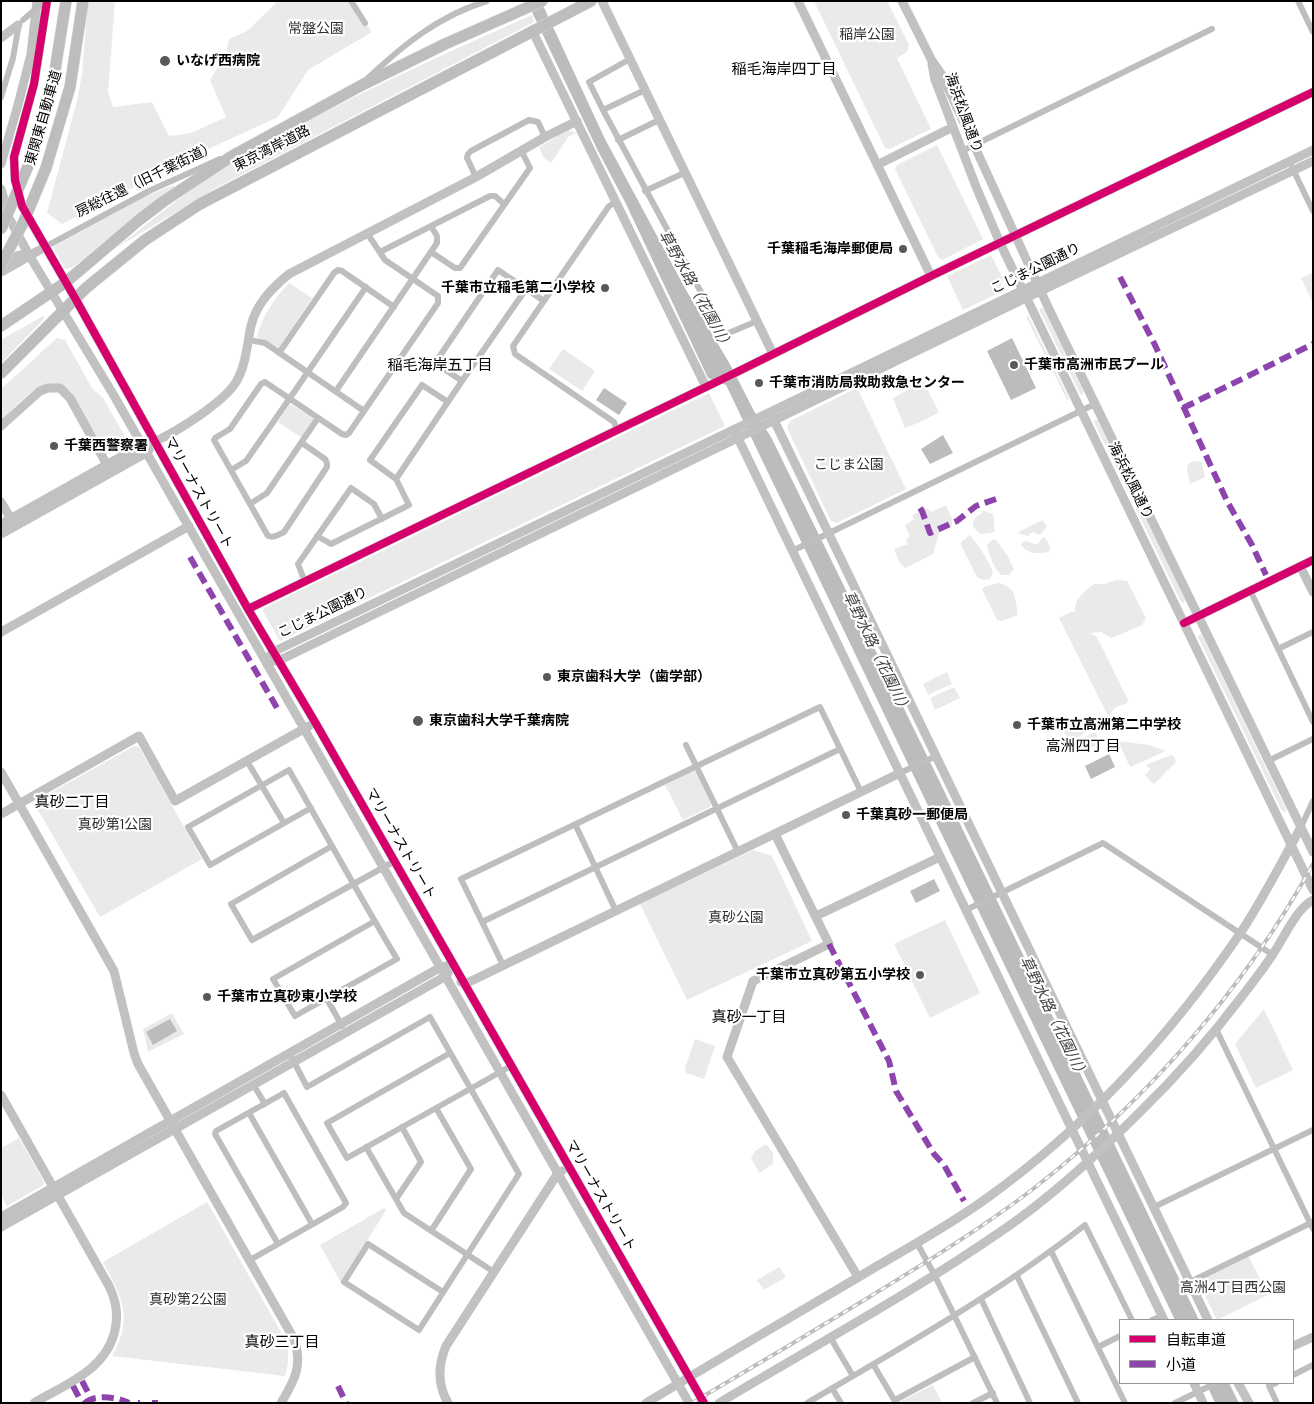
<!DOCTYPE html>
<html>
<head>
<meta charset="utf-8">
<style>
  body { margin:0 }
  #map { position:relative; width:1314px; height:1404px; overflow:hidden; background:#fff; font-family:"DM Sans","Noto Sans JP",sans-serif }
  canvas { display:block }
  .frame { position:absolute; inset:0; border:2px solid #000; pointer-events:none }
  .legend { position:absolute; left:1119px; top:1319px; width:175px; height:65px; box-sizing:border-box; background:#fff; border:1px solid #999; margin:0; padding:6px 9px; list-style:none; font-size:15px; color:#000 }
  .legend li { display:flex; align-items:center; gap:10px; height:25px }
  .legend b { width:25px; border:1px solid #999 }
</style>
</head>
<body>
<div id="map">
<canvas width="1314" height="1404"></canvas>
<div class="frame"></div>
<ul class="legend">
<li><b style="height:6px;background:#d6006c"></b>自転車道</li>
<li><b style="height:6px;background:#8e44ad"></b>小道</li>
</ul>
</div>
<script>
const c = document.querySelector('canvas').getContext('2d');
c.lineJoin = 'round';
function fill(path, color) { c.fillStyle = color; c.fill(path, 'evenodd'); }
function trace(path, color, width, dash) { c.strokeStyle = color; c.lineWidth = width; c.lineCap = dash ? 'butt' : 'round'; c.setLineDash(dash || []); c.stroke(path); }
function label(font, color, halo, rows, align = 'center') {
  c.font = font + ' "DM Sans","Noto Sans JP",sans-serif'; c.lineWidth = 4.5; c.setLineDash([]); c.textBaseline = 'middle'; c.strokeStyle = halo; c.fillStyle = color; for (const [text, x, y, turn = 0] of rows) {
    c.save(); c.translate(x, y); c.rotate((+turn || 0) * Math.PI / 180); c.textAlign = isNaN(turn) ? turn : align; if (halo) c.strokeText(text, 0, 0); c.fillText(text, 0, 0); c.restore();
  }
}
fill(new Path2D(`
  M88,1H115L108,92L113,107L152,102L169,136L191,133L226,117L210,80L226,54L229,39L247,31L277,2L350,1L372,32L308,70L278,117L204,151L62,224L47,213L78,97L82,73Z
  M814,1H887L909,45L907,52L897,58L931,129L889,149L885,148Z
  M532,15L534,22L216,188L116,248C147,224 177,199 210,177C240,157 273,140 305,123C379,83 455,49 532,15Z
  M568,130L577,133L569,136L551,163L544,158L539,147Z
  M937,145L983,239L942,260L938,257L895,169L897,165Z
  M174,185V188L130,220L76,265L71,268L65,269L53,247L146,196Z
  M991,255L1003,279L999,293L963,310L947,276Z
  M1313,273V303L1301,278Z
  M289,283L312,298L279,348L257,337C263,314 274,299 289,283Z
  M1043,308L1084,392L1082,395L1080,394L1039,309Z
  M1028,315L1069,399L1067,400L1027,319Z
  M43,316L45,318L1,363V340Z
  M57,338L65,340L92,388L103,398L127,440L126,445L110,454L105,453L71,392C46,368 19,404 1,420V389Z
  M563,349L595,371L582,391L549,369Z
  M923,381L939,412L925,420L905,428L893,398Z
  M857,388L906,489L837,523L831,521L787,428L790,421Z
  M709,393L725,426L280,641L263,611L264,608Z
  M289,405H292L313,418V421L302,438L278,422Z
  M1095,420H1098L1185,600L1184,603L1181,602L1094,422Z
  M1193,461L1202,462L1205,477L1190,484L1187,470L1188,464Z
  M946,505L952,519V526L939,533L933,554L905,568L899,562L894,549L908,544L906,539L910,536L905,525L914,519L912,515L928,508L931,512Z
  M984,511L993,514L995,531L991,533L981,534C967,524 973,519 984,511Z
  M1043,520L1047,527L1040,535L1032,532L1028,536L1019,534L1020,531Z
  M970,535C980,547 987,558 993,572L990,579L983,580L977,577L961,545V542Z
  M1043,537L1046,539L1050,547L1049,552C1039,554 1027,554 1021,545L1023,542L1027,541L1037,545Z
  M993,539L996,540L1007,555L1014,569L1009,575H1001C994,568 989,555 987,545Z
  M1116,580L1127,581L1146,618L1142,625L1112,638L1101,632L1091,633L1085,630L1097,637L1129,702L1114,708L1110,715L1107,714L1059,618L1071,612H1075C1074,599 1084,592 1094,584H1105Z
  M999,583C1017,588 1015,599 1018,615L1001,621L997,620L982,589L986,586Z
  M1200,634L1202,635L1286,809L1285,812L1282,811L1198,637Z
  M947,672L952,684L928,695L923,684Z
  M954,687L960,698L935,710L930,698Z
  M1087,718L1093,729L1069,741L1063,730Z
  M1095,732L1100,743L1076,755L1070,744Z
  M1118,741L1149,745L1166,751L1130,767Z
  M134,746L139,747L202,859L100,917L35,805L36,801Z
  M1171,755L1174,756L1176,762L1154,784L1145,775L1150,769L1146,765Z
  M692,771L696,772L711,804L710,807L683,820L665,785Z
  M753,850L772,856L812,941L687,1000L640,904Z
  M945,920L980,993L930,1018L894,944Z
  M1264,1009L1293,1070L1256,1088L1235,1044Z
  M172,1013L184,1034L148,1052L143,1029Z
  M695,1039L715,1046L704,1079L686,1073L685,1068Z
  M19,1138L44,1182L42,1186L7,1206L1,1195V1148Z
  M766,1144L773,1153V1164L759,1173L751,1158L755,1151Z
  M207,1202L286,1341C289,1354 289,1364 285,1376L112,1356C134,1318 122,1298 103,1262Z
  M384,1208L386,1210L341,1283L320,1245Z
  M1249,1257L1268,1295L1217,1320L1198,1281Z
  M779,1267L786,1277L764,1290L757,1280Z
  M933,1385L942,1403H901V1401Z`), '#eaeaea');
fill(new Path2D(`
  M541,1L604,137L686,290L731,366L754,411L771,437L935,772L1199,1320H1175L726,385L708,378L626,204L598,151L531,10Z
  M1012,338L1036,388L1011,400L987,351Z
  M604,388L627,403L619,415L596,400Z
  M943,435L953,453L930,464L921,449Z
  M1109,754L1115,767L1091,779L1085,766Z
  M934,879L940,891L916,903L910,891Z
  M170,1019L177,1031L153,1045L146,1032Z
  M1206,1383H1229L1239,1403H1215Z`), '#bcbcbc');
const highway = new Path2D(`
  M32,157L53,83L66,1
  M46,168L70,87L83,1
  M1,326L66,282L139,220L164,201L232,156L362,85L445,44L542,1
  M1,373L86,288L145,240L200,204L591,1`);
trace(highway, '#dbdbdb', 12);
trace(new Path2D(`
  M351,1L365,23
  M1298,1L1313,32
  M630,59L589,82L603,110L724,335L757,321
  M368,78C403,45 440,15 487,1
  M1,97L13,58L19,24
  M603,110L645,90
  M618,140L659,120
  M962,151L1212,29
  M1289,161L1313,211
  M476,177L467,158L468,154L471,151L529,120L538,122L545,137
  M645,191L684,173
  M616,202L609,206L513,346L515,354L614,422L617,430
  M45,247L149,191L220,159
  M380,252L490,196H495L504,204
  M431,252L455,268H460L530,168L521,150
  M526,289L462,381L435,363L498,270L544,301
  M249,340L265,343L364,411
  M279,353L334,273L338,270L342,271L394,307
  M336,391L437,243V236L431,226
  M302,443L325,459L327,463V467L284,532C278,535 274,538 268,536L214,440L215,438L230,429L261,384L265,382L342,434L346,435L349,433L438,303V296L385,260L367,233
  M231,470L246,461L290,398L366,287
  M396,479L462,381
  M250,504L267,493L318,418
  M317,536L331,544L409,505L396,479L370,460L422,385L448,402
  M792,551L1095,404
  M305,582L298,564L351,488L374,504L382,519
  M1250,590L1313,722
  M1278,649L1313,632
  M686,745L738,852
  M247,761L284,823
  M1268,761L1313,739
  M900,773L936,756
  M311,808L210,865L188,827L289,770C325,833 360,897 397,959L295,1016L273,979L375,921
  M575,824L616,911
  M1301,827L1313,801
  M332,846L231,904L252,940L395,861
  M966,910L1103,843L1273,955
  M482,922L840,749
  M503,965L461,879L820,707L861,792
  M327,999L342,1026
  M1216,1029L1313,1229
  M450,1053L327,1123L347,1158L511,1066
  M292,1058L307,1087L430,1017L519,1174L419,1330L344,1282L368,1244L443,1292
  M253,1084L265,1104
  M249,1113L312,1224
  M366,1147L404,1213L494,1272
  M396,1199L421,1162L402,1127
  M1154,1207L1313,1130
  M431,1231L471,1169L436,1108
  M917,1243L934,1274L997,1403
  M1051,1251L1125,1403
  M250,1260L343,1207L346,1203L284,1093L216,1131L215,1134L278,1244
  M1017,1276L1078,1403
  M1190,1282L1313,1222
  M981,1299L1030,1403
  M1152,1320L1162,1316
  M830,1337L853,1376
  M1098,1347L1120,1336
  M873,1364L896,1403
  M1293,1375L1313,1365
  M1276,1383L1269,1386L1277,1403
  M832,1388L841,1403
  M895,1400L975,1357
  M807,1403C903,1347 998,1293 1085,1225L1132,1320
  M973,1403L993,1393
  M1175,1403L1216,1383`), '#bebebe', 6);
trace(new Path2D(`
  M47,1L34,84L14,157L15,180L22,206L75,298L248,609L315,722L704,1403
  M602,1L773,354
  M798,1L931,276
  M902,1L931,59L942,75L1049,309L1313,852
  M532,30L706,387
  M1,38L18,25
  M932,64L935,80L977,189L1000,243L1313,890
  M1,164L18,105L31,54L37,1
  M877,165L953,127
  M1,189L9,218L29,255L113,394L689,1403
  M1,262L20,255H29
  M1,272C17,264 30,255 45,247
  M772,416L1208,1320
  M1,426L40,391L48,388H60L70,398L107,465
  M736,434L1164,1320
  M1,502L14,524
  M1,524L142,445C146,444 152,443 156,441C178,431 224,402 236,382C246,366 247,344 251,326C256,304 272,288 289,274L476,177L545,137L577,121
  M1,534L146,453L149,450
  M1300,566L1313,592
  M248,609L739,371L931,276L1313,92
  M1184,623L1313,560
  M1,632L189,526
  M270,656L273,652L1313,150
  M272,661H278L1026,298L1313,161
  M1,772L114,971L134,1053L138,1064L294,1339C303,1365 295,1380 281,1403
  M1,814L139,736L175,801L309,726
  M775,834L829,944L753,981L727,1057L858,1277
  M816,916L940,857
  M461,982L465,984L900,773
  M1,1095L109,1286C117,1302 119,1317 114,1334C104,1371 64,1385 34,1403
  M1,1217L441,967L447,966
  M1,1227L446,976L448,973
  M1293,1346L1313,1337
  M1194,1383L1203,1403
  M1238,1383L1249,1403
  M448,1403C437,1384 438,1365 446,1346L558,1173L562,1171
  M646,1403C716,1361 787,1319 857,1278C900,1252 946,1228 987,1198C1086,1127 1170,1036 1239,935C1262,901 1281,863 1301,827
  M719,1403C814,1346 912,1293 1003,1230C1053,1196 1098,1154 1141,1111C1178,1075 1212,1036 1243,995C1253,982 1264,968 1273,954C1284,938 1296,909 1313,900`), '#c1c1c1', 9);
trace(highway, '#bdbdbd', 11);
const rail = new Path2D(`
  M692,1403C748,1370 805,1336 861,1302C920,1266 978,1231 1033,1189C1146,1101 1244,990 1313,864`);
trace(rail, '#bdbdbd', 4);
trace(rail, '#fff', 2, [5.5]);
const highwayBridge = new Path2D(`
  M1,229L32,157
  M1,265L24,221L46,168`);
trace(highwayBridge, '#dbdbdb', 12, []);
trace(new Path2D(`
  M23,20L45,1`), '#bebebe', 6);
trace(highwayBridge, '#bdbdbd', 11);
trace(new Path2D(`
  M1120,277L1154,343L1227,501L1252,545L1266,575
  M1183,408L1313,344
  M920,508L922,511L930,533L957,521L976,506L996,499
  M190,557L277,708
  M829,944L889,1061L896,1091L934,1154L944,1165L964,1201
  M82,1381L91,1398
  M73,1386L82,1403
  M338,1386L346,1403
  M85,1403C95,1394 117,1397 129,1403
  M138,1403H140
  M152,1403H158`), '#8e44ad', 6, [12, 6]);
trace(new Path2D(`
  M47,1L34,84L14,157L15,180L22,206L75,298L248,609L315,722L704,1403
  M248,609L739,371L931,276L1313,92
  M1184,623L1313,560`), '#d6006c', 8);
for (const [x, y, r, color] of [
  [165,61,6,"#595959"],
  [903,249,5,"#595959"],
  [605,288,5,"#595959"],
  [1014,365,5,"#595959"],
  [759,383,5,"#595959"],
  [54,446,5,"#595959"],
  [547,677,5,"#595959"],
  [418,721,6,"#595959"],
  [1017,725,5,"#595959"],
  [846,815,5,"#595959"],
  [920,975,5,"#595959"],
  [207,997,5,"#595959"]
]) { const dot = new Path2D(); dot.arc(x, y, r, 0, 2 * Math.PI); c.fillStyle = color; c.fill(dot); trace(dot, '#fff', 2); }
label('14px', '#2f2f2f', '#fff', [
  ["常盤公園",316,29],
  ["稲岸公園",867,35],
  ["こじま公園",849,465],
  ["真砂第1公園",115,825],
  ["真砂公園",736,918],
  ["高洲4丁目西公園",1233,1288],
  ["真砂第2公園",188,1300]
]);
label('bold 14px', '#000', '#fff', [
  ["いなげ西病院",176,61],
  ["千葉稲毛海岸郵便局",893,249,"right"],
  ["千葉市立稲毛第二小学校",595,288,"right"],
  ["千葉市高洲市民プール",1024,365],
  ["千葉市消防局救助救急センター",769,383],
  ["千葉西警察署",64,446],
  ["東京歯科大学（歯学部）",557,677],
  ["東京歯科大学千葉病院",429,721],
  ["千葉市立高洲第二中学校",1027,725],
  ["千葉真砂一郵便局",856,815],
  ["千葉市立真砂第五小学校",910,975,"right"],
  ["千葉市立真砂東小学校",217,997]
], 'left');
label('14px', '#000', '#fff', [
  ["海浜松風通り",963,113,70],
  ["東関東自動車道",44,118,-74],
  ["東京湾岸道路",272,149,-27],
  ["房総往還（旧千葉街道）",146,180,-26],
  ["こじま公園通り",1036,269,-26],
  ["海浜松風通り",1130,481,64],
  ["マリーナストリート",198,493,61],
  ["こじま公園通り",323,613,-26],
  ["マリーナストリート",400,844,60],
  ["マリーナストリート",600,1196,60]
]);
label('15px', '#000', '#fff', [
  ["稲毛海岸四丁目",784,70],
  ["稲毛海岸五丁目",440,366],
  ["高洲四丁目",1083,747],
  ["真砂二丁目",72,803],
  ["真砂一丁目",749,1018],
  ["真砂三丁目",282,1343]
]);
label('italic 15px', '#404040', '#fff', [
  ["草野水路（花園川）",695,291,61],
  ["草野水路（花園川）",876,653,64],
  ["草野水路（花園川）",1053,1018,64]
]);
</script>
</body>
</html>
